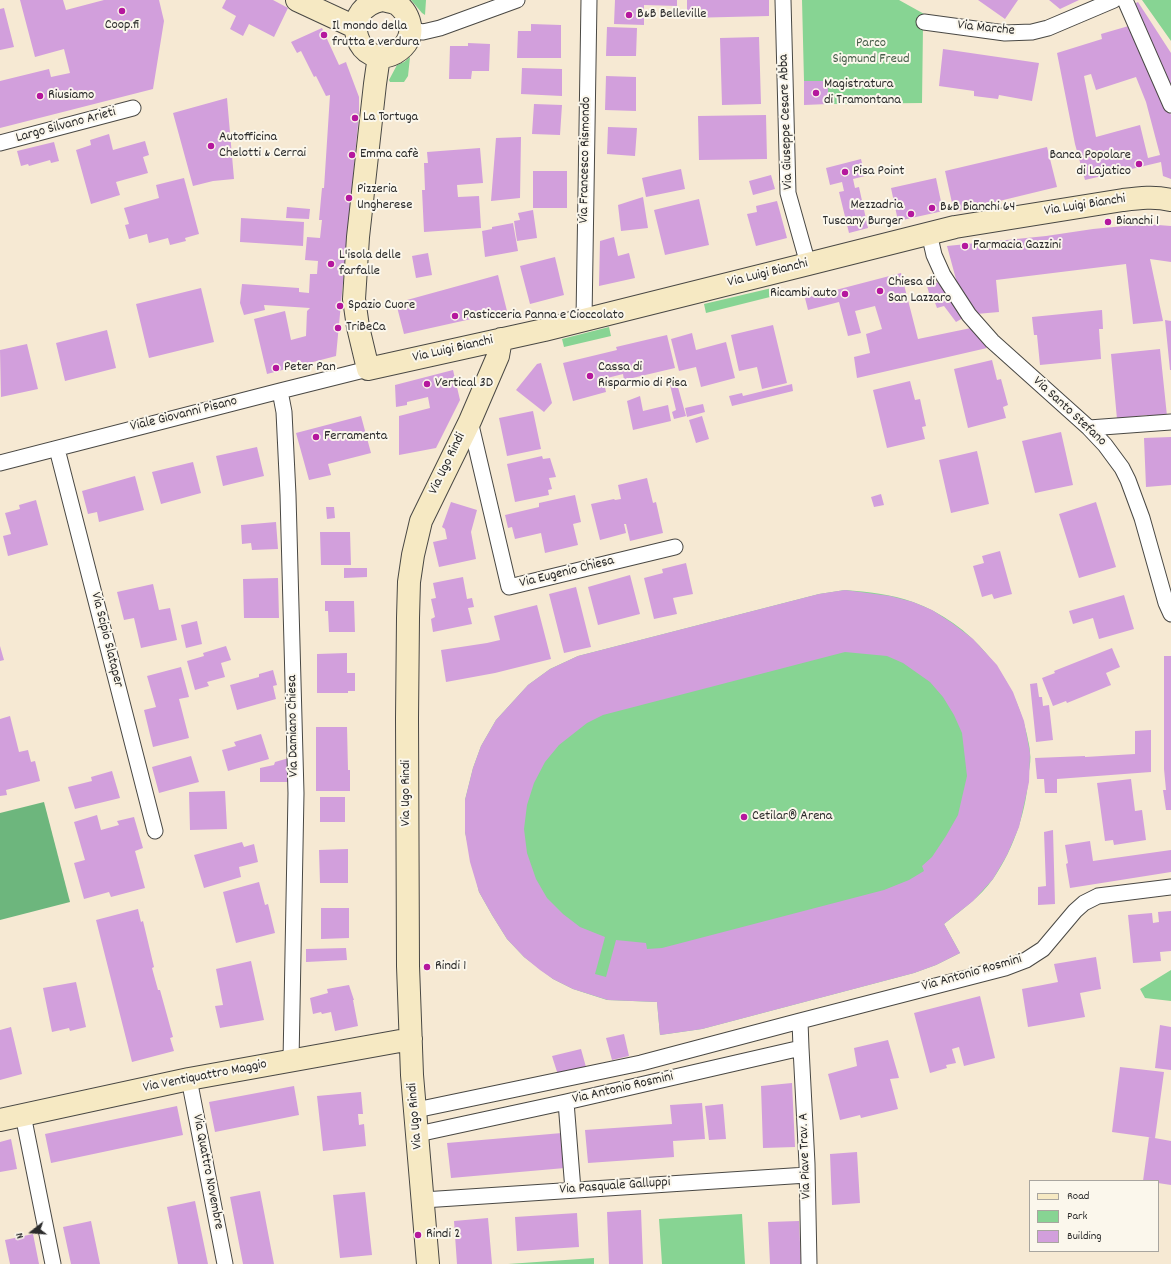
<!DOCTYPE html>
<html>
<head>
<meta charset="utf-8">
<style>
  body { margin:0 }
  #map { position:relative; width:1171px; height:1264px; overflow:hidden; background:#f6e9d3; font-family:Dekko,sans-serif }
  canvas { display:block }
  .legend { position:absolute; left:1029px; top:1180px; width:130px; height:72px; box-sizing:border-box; background:#fbf7ec; border:1px solid #a8a59f; margin:0; padding:5px 7px; list-style:none; font-size:12px; color:#2b2b2b }
  .legend li { display:flex; align-items:center; gap:8px; height:20px }
  .legend b { width:20px; border:1px solid #a8a59f }
  .north { position:absolute; left:12px; top:1212px; width:40px; height:40px; -webkit-text-stroke:3px #fbf7ec; paint-order:stroke; rotate:253deg; font-size:11px; font-weight:700; line-height:16px; text-align:center; color:#2b2b2b }
  .north::after { content:''; display:block; margin:auto; width:14px; height:18px; background:#2b2b2b; clip-path:polygon(50% 0,100% 100%,50% 72%,0 100%) }
</style>
</head>
<body>
<div id="map">
<canvas width="1171" height="1264"></canvas>
<ul class="legend">
<li><b style="height:5px;background:#f6e9c3"></b>Road</li>
<li><b style="height:11px;background:#87d493"></b>Park</li>
<li><b style="height:11px;background:#d29fdc"></b>Building</li>
</ul>
<div class="north">N</div>
</div>
<script>
const c = document.querySelector('canvas').getContext('2d');
c.lineJoin = 'round';
function fill(path, color) { c.fillStyle = color; c.fill(path, 'evenodd'); }
function trace(path, color, width, dash) { c.strokeStyle = color; c.lineWidth = width; c.lineCap = dash ? 'butt' : 'round'; c.setLineDash(dash || []); c.stroke(path); }
function label(font, color, halo, rows, align = 'center') {
  c.font = font + ' Dekko,sans-serif'; c.lineWidth = 4; c.setLineDash([]); c.textBaseline = 'middle'; c.strokeStyle = halo; c.fillStyle = color; for (const [text, x, y, turn = 0] of rows) {
    c.save(); c.translate(x, y); c.rotate((+turn || 0) * Math.PI / 180); c.textAlign = isNaN(turn) ? turn : align; if (halo) c.strokeText(text, 0, 0); c.fillText(text, 0, 0); c.restore();
  }
}
fill(new Path2D(`
  M411,0H426L425,15L422,13Z
  M802,0H899L926,15L923,26L922,103L828,104V81H804Z
  M1142,0H1171V41Z
  M410,57L408,76L404,82H390L389,80L397,65L404,62Z
  M776,287L778,295L706,313L704,304Z
  M609,327L611,336L564,347L562,339Z
  M845,590C868,592 891,594 913,602C971,623 1014,675 1027,735C1028,741 1030,747 1030,753C1031,758 1030,765 1029,771C1027,809 1015,847 993,879C980,897 962,910 944,924L960,953L936,965L914,973L702,1029L660,1035L657,1002L607,1000L573,989L553,979L524,957L507,939L492,915L479,892L465,832V800L473,768L481,746L496,720L528,685L550,669L578,656L819,594Z
  M1171,970V1001L1145,998L1140,989Z
  M742,1214L745,1264H662L659,1219Z
  M594,1258V1264H508Z`), '#87d493');
fill(new Path2D(`
  M44,802L70,902L0,920V813Z`), '#6db67d');
fill(new Path2D(`
  M20,0H63L66,10L104,0H159L164,21L153,89L0,128V81L49,69L51,77L70,73L64,49L35,57Z
  M226,0H273L288,8L274,37L249,24L243,36L230,29L236,16L222,8Z
  M615,0H677V6L644,5V25L614,24Z
  M687,0H769V16L687,18Z
  M978,0H1018L1005,19Z
  M1049,0H1079L1060,9Z
  M1138,2L1171,53V99L1132,5Z
  M4,8L14,47L0,50V9Z
  M531,24L561,25V58H517L518,31H531Z
  M1132,25L1171,115V179L1163,176L1161,162L1085,180L1075,144L1057,53L1102,39L1101,34ZM1091,74L1096,90L1136,77L1146,102L1160,155L1148,158L1140,125L1096,137L1084,76Z
  M607,27L637,28L636,56H606Z
  M322,28L339,65L346,62L347,65L359,97V114L336,356L267,374L254,319L285,311L291,340L306,336L307,311L310,308L264,305L265,310L244,315L240,303L242,284L299,288V292L309,293L310,274H317L318,261L305,260L307,237L320,238L322,220H319L322,188H324L330,95L326,96L316,76L314,77L301,51L297,53L291,42Z
  M759,37L761,104L722,105L720,38Z
  M468,43L490,44L489,71H472L471,79H449L450,46H468Z
  M943,49L1039,63L1032,101L999,95L998,99L974,96V91L939,86Z
  M522,68L562,69V96L521,94Z
  M606,76L636,77V111L605,110Z
  M804,81H828V104L804,105Z
  M227,98L234,179L213,181L193,186L173,113Z
  M534,104L562,105L560,135L532,134Z
  M766,115L767,159L699,160L698,116Z
  M608,127L637,128L635,156L607,154Z
  M109,134L113,150L145,141L149,155L143,157L148,173L116,182L120,195L91,204L76,150L91,145L90,140Z
  M521,137L520,198L491,201L496,138Z
  M54,142L59,161L51,163L50,160L29,166L28,164L21,166L17,151Z
  M1047,147L1057,187L954,212L945,171Z
  M480,148L483,183L457,185L458,197L479,196L481,228L424,232L422,190H425L424,163H428L427,152Z
  M861,159L865,176L853,179L855,188L859,187L868,228L849,233L839,192L844,191L842,182L830,185L826,168Z
  M681,169L685,189L646,197L642,178Z
  M533,171H567V208H533Z
  M771,175L775,189L753,195L749,181Z
  M184,178L199,234L185,238L186,241L170,245L168,238L149,243L147,234L129,239L125,225L129,224L124,208L159,198L156,185Z
  M936,178L943,211L898,221L891,188Z
  M643,197L648,228L621,231L618,205Z
  M699,199L709,245L665,255L654,210Z
  M777,201L787,238L756,246L747,214L757,212L756,206Z
  M287,207L310,209L309,219L286,218Z
  M533,210L537,238L517,241L514,221L520,220L518,213Z
  M241,218L304,222L303,246L240,242Z
  M513,223L518,251L485,257L482,231L492,229V227Z
  M1145,224L1171,226V262L1150,259L1163,321L1133,324L1126,264L996,280L999,312L976,314L957,283L947,246L1046,236L1093,229Z
  M614,237L618,256L629,253L635,278L599,286L600,241Z
  M428,253L432,275L416,278L412,256Z
  M555,257L564,295L530,304L520,266Z
  M901,273L918,339L971,328L987,348L857,378L854,357L870,353L866,334L882,329L875,306L855,311L861,333L848,336L839,302L808,310L805,298Z
  M498,275L507,311L404,334L396,303Z
  M939,282L950,300L963,318L956,322L944,306L937,308L934,300H931L927,286Z
  M201,288L214,342L149,358L136,304Z
  M1102,310L1103,329H1099L1101,359L1040,365L1037,335H1034L1032,317Z
  M1165,320L1171,321V370H1170Z
  M773,325L787,383L762,389L757,367L739,371L731,335Z
  M107,330L116,368L65,381L56,343Z
  M692,333L696,350L726,342L735,378L701,387L696,367L679,371L671,339Z
  M667,335L675,368L624,380L623,374L603,379L606,392L573,401L563,363L617,350L616,347Z
  M27,344L38,389L1,397L0,350Z
  M1160,349L1167,416L1147,418V415L1117,419L1111,354Z
  M992,360L997,380L1001,379L1008,405L1003,407L1006,418L968,428L954,369Z
  M541,363L552,403L544,412L516,390L537,364Z
  M453,370L460,400L436,448L399,455V416L430,408L428,397L407,402V405L396,407L395,385Z
  M676,380L686,416L674,419L672,412L676,410L669,381Z
  M910,381L915,400L920,399L926,426L922,427L925,439L887,448L873,390Z
  M792,384L793,391L732,406L729,396L742,393L743,396Z
  M640,396L643,411L668,405L671,421L633,430L627,401Z
  M703,404L705,412L687,417L685,408Z
  M533,411L541,449L507,456L499,418Z
  M361,416L371,453L328,464L331,475L309,480L296,433Z
  M702,416L709,439L696,443L689,420Z
  M1061,432L1073,485L1035,493L1022,441Z
  M1171,437V485L1146,487L1144,438Z
  M257,447L264,476L223,486L216,456Z
  M977,451L989,504L951,513L939,460Z
  M542,456L543,459L550,458L556,477L549,478L552,489L548,490L549,495L515,502L507,464Z
  M193,462L201,493L161,504L152,472Z
  M135,476L144,510L99,522L97,512L88,514L82,491Z
  M647,478L653,503L656,502L663,533L630,541L626,524H624L626,533L600,540L591,504L614,499L615,500L621,499L618,485Z
  M881,494L884,505L874,507L871,497Z
  M575,495L581,522L573,524L578,545L545,553L541,533L515,539L512,527L508,528L505,515L539,507V503Z
  M36,500L48,545L8,556L3,536L11,534L5,513L20,509L19,505Z
  M451,502L477,510L471,532L476,559L439,567L433,542L447,539L445,529L442,527Z
  M1096,502L1116,567L1079,578L1059,514Z
  M326,507H334L335,518L327,519Z
  M276,522L278,549L252,550L251,543L242,544L241,525Z
  M320,532H350L351,565H321Z
  M1000,551L1012,594L994,599L992,594L982,597L973,566L984,563L982,556Z
  M686,563L693,594L673,598L677,614L654,619L644,578L663,573L662,569Z
  M344,568H367V577L344,578Z
  M630,575L640,614L598,625L588,587Z
  M463,577L467,599L472,598L474,607L468,608L472,624L433,632L431,619L435,617L431,599L436,598L433,583Z
  M278,578L279,618H244L243,579Z
  M153,584L159,610L170,608L177,640L141,648L134,618L124,620L117,592Z
  M576,587L591,647L564,653L549,594Z
  M845,590L890,596L913,602L932,610L952,623L973,639L997,665L1013,692L1024,721L1030,753L1029,782L1019,827L1007,855L993,879L973,901L944,924L960,953L936,965L914,973L702,1029L660,1035L657,1002L608,1000L573,989L553,979L540,970L524,957L507,939L492,915L479,892L470,862L465,832V800L473,768L481,746L496,720L528,685L550,669L578,656L819,594ZM845,652L887,656L903,663L930,682L943,697L954,715L962,733L967,776L958,815L946,836L932,857L922,866L924,871L909,880L884,890L662,948L647,949L646,943L616,940L606,977L595,974L605,937L580,927L563,914L547,898L536,879L527,853L524,829L527,805L534,783L545,762L559,745L587,723L603,715Z
  M1124,595L1134,629L1099,639L1093,618L1073,624L1069,611Z
  M325,601H354L355,632H329L328,611H325Z
  M537,605L551,659L495,673L446,682L441,650L487,643L500,640L494,616Z
  M197,621L202,644L186,648L181,625Z
  M0,646L4,660L0,661Z
  M226,646L231,660L221,663L225,677L207,682L209,686L195,690L187,661L204,656L203,653Z
  M1112,648L1120,667L1106,673L1111,685L1067,703L1066,701L1053,706L1042,678L1055,673L1054,671Z
  M347,653V673H355V691H348V693H317V654Z
  M1164,656H1171V810H1166L1163,790H1166L1164,769Z
  M181,667L189,697L179,699L189,738L153,747L144,710L156,707L147,676Z
  M273,670L277,685L273,686L276,699L237,710L230,685L259,677V674Z
  M1037,683L1039,697H1042L1043,706L1049,705L1053,740L1036,742L1030,684Z
  M10,716L19,752L28,750L31,762L35,761L40,781L6,790L7,795L0,796V719Z
  M316,727H347L348,770H350V791H316Z
  M1151,730V772L1057,779V793H1045L1044,779H1037L1035,758L1085,756V757L1135,754V731Z
  M261,734L269,759L228,771L222,750L236,746L234,742Z
  M191,756L199,782L159,793L152,767Z
  M289,758L288,782H260V768L274,765L275,762Z
  M112,771L120,798L75,809L68,787L92,781L91,777Z
  M1131,779L1135,811L1142,810L1146,840L1114,845L1113,840L1105,841L1097,783Z
  M225,791L227,829L190,830L189,792Z
  M320,797H345V822H320Z
  M97,815L101,830L119,825L117,821L134,817L143,848L135,851L145,888L111,897L109,892L84,899L74,863L85,860L74,822Z
  M1053,830L1055,904L1038,905V887L1046,886L1044,832Z
  M1090,841L1093,861L1171,850V872L1070,888L1066,864L1068,863L1065,845Z
  M242,842L244,847L254,844L258,862L239,867L241,877L204,888L194,855Z
  M348,849V883H320L319,850Z
  M259,882L265,905L268,904L275,933L236,943L223,892Z
  M321,908H349V938L321,939Z
  M138,909L141,922L143,921L154,967L152,968L158,990H160L173,1037L170,1038L174,1051L132,1062L96,920Z
  M1171,911V951L1160,952L1161,961L1133,963L1128,915L1152,913L1153,923L1159,922L1158,912Z
  M346,948L347,960L306,962V949Z
  M1096,957L1101,989L1080,993L1085,1017L1028,1027L1022,989L1058,982L1054,964Z
  M251,961L264,1020L220,1028L215,1006L223,1005L216,969Z
  M76,982L86,1027L70,1031L69,1028L52,1032L43,988Z
  M349,985L354,1000H353L358,1026L335,1031L331,1012L322,1014L321,1012L313,1014L310,998L328,993L327,989Z
  M980,996L995,1058L964,1066L959,1047L952,1049L956,1063L946,1065L947,1068L930,1073L914,1013Z
  M1160,1025L1171,1027V1070L1155,1068Z
  M11,1027L22,1074L0,1080V1030Z
  M624,1034L629,1056L612,1060L606,1038Z
  M888,1040L899,1078L890,1079L898,1109L861,1118L860,1115L840,1120L828,1074L857,1066L854,1048Z
  M581,1049L586,1067L558,1075L552,1056Z
  M1120,1067L1164,1072L1155,1138L1112,1132Z
  M792,1083L795,1147L763,1148L761,1086Z
  M294,1086L299,1115L215,1132L209,1102Z
  M361,1092L363,1114H358L359,1125L364,1124L366,1146L323,1151L317,1096Z
  M702,1103L705,1139L673,1141L674,1157L588,1163L585,1130L672,1124L670,1105Z
  M723,1104L726,1139L709,1140L705,1106Z
  M177,1106L183,1135L51,1163L45,1134Z
  M562,1133L565,1168L451,1178L447,1143Z
  M1149,1137L1171,1141V1185L1158,1183V1181H1143Z
  M11,1139L17,1169L0,1172V1142Z
  M857,1152L860,1203L832,1205L830,1154Z
  M260,1191L274,1264H243L230,1197Z
  M365,1192L372,1255L340,1258L333,1195Z
  M195,1201L208,1264H178L167,1207Z
  M641,1210L643,1264H609L607,1212Z
  M577,1213L579,1247L517,1251L515,1217Z
  M488,1218L492,1264H457L454,1221Z
  M91,1221L100,1264H71L63,1227Z
  M799,1221L801,1264H770L768,1222Z
  M33,1234L39,1264H10L5,1240Z`), '#d29fdc');
const street = new Path2D(`
  M783,0L788,193L808,264
  M1125,0L1171,105
  M924,22L1005,33L1032,32L1048,28L1114,0
  M411,30L423,32L440,28L517,0
  M0,143L133,108
  M929,233L934,255L943,275L969,315L992,341L1089,428L1105,445L1122,468L1128,480L1142,518L1166,603L1171,614
  M584,319L589,0
  M280,391L284,412L288,495L296,793L291,1061
  M470,421L509,587L675,547
  M1089,428L1171,422
  M57,449L155,831
  M0,463L280,391L368,369
  M800,1021L1005,968L1026,960L1043,949L1075,911L1084,903L1098,896L1171,887
  M801,1048L807,1164L809,1264
  M189,1079L225,1264
  M566,1102L573,1190
  M416,1110L641,1063L800,1021L801,1048L566,1102L418,1134
  M23,1115L53,1264
  M423,1200L807,1175`);
const secondary = new Path2D(`
  M297,0L355,27
  M382,0C335,10 359,72 395,53C400,50 405,46 408,40C414,28 408,12 397,4C393,2 387,1 383,0
  M379,56L375,84L358,237L354,299L358,327L368,369L544,330L808,264L955,227L1123,200C1139,198 1155,196 1171,200
  M0,1120L189,1079L411,1039
  M428,1264L412,1075L408,966L407,718L408,618L409,582L413,555L421,521L470,421L498,356L501,339`);
trace(street, '#494844', 17);
trace(secondary, '#494844', 24);
trace(street, '#fff', 15);
trace(secondary, '#f6e9c3', 22);
for (const [x, y, r, color] of [
  [122,11,4,"#b5179e"],
  [629,15,4,"#b5179e"],
  [324,35,4,"#b5179e"],
  [816,93,4,"#b5179e"],
  [40,96,4,"#b5179e"],
  [355,118,4,"#b5179e"],
  [211,146,4,"#b5179e"],
  [352,155,4,"#b5179e"],
  [1139,164,4,"#b5179e"],
  [845,172,4,"#b5179e"],
  [349,198,4,"#b5179e"],
  [932,208,4,"#b5179e"],
  [911,214,4,"#b5179e"],
  [1108,222,4,"#b5179e"],
  [965,246,4,"#b5179e"],
  [331,264,4,"#b5179e"],
  [880,291,4,"#b5179e"],
  [845,294,4,"#b5179e"],
  [340,306,4,"#b5179e"],
  [455,316,4,"#b5179e"],
  [338,328,4,"#b5179e"],
  [276,368,4,"#b5179e"],
  [590,376,4,"#b5179e"],
  [427,384,4,"#b5179e"],
  [316,437,4,"#b5179e"],
  [744,817,4,"#b5179e"],
  [427,967,4,"#b5179e"],
  [418,1235,4,"#b5179e"]
]) { const dot = new Path2D(); dot.arc(x, y, r, 0, 2 * Math.PI); c.fillStyle = color; c.fill(dot); trace(dot, '#fbf7ec', 1.5); }
label('14px', '#2b2b2b', '#fbf7ec', [
  ["B&B Belleville",637,15],
  ["Coop.fi",122,26,"center"],
  ["Il mondo della",332,27],
  ["frutta e verdura",332,43],
  ["Magistratura",824,85],
  ["di Tramontana",824,101],
  ["Riusiamo",48,96],
  ["La Tortuga",363,118],
  ["Autofficina",219,138],
  ["Chelotti & Cerrai",219,154],
  ["Emma cafè",360,155],
  ["Banca Popolare",1131,156,"right"],
  ["di Lajatico",1131,172,"right"],
  ["Pisa Point",853,172],
  ["Pizzeria",357,190],
  ["Ungherese",357,206],
  ["Mezzadria",903,206,"right"],
  ["Tuscany Burger",903,222,"right"],
  ["B&B Bianchi 64",940,208],
  ["Bianchi 1",1116,222],
  ["Farmacia Gazzini",973,246],
  ["L'isola delle",339,256],
  ["farfalle",339,272],
  ["Chiesa di",888,283],
  ["San Lazzaro",888,299],
  ["Ricambi auto",837,294,"right"],
  ["Spazio Cuore",348,306],
  ["Pasticceria Panna e Cioccolato",463,316],
  ["TriBeCa",346,328],
  ["Peter Pan",284,368],
  ["Cassa di",598,368],
  ["Risparmio di Pisa",598,384],
  ["Vertical 3D",435,384],
  ["Ferramenta",324,437],
  ["Cetilar® Arena",752,817],
  ["Rindi 1",435,967],
  ["Rindi 2",426,1235]
], 'left');
label('14px', '#2b2b2b', '#fbf7ec', [
  ["Via Marche",986,29,6],
  ["Via Giuseppe Cesare Abba",787,122,-92],
  ["Largo Silvano Arieti",66,126,-15],
  ["Via Francesco Rismondo",586,160,-89],
  ["Via Luigi Bianchi",1085,206,-9],
  ["Via Luigi Bianchi",768,274,-14],
  ["Via Luigi Bianchi",453,350,-13],
  ["Via Santo Stefano",1069,412,43],
  ["Viale Giovanni Pisano",184,415,-14],
  ["Via Ugo Rindi",448,464,-64],
  ["Via Eugenio Chiesa",567,573,-14],
  ["Via Scipio Slataper",106,640,76],
  ["Via Damiano Chiesa",294,726,-91],
  ["Via Ugo Rindi",407,793,-90],
  ["Via Antonio Rosmini",972,974,-16],
  ["Via Ventiquattro Maggio",205,1077,-11],
  ["Via Antonio Rosmini",623,1089,-13],
  ["Via Ugo Rindi",416,1116,-95],
  ["Via Piave Trav. A",806,1156,-92],
  ["Via Quattro Novembre",207,1172,79],
  ["Via Pasquale Galluppi",615,1187,-4]
]);
label('14px', '#475e4a', '#fbf7ec', [
  ["Parco",871,44],
  ["Sigmund Freud",871,60]
]);
</script>
</body>
</html>
